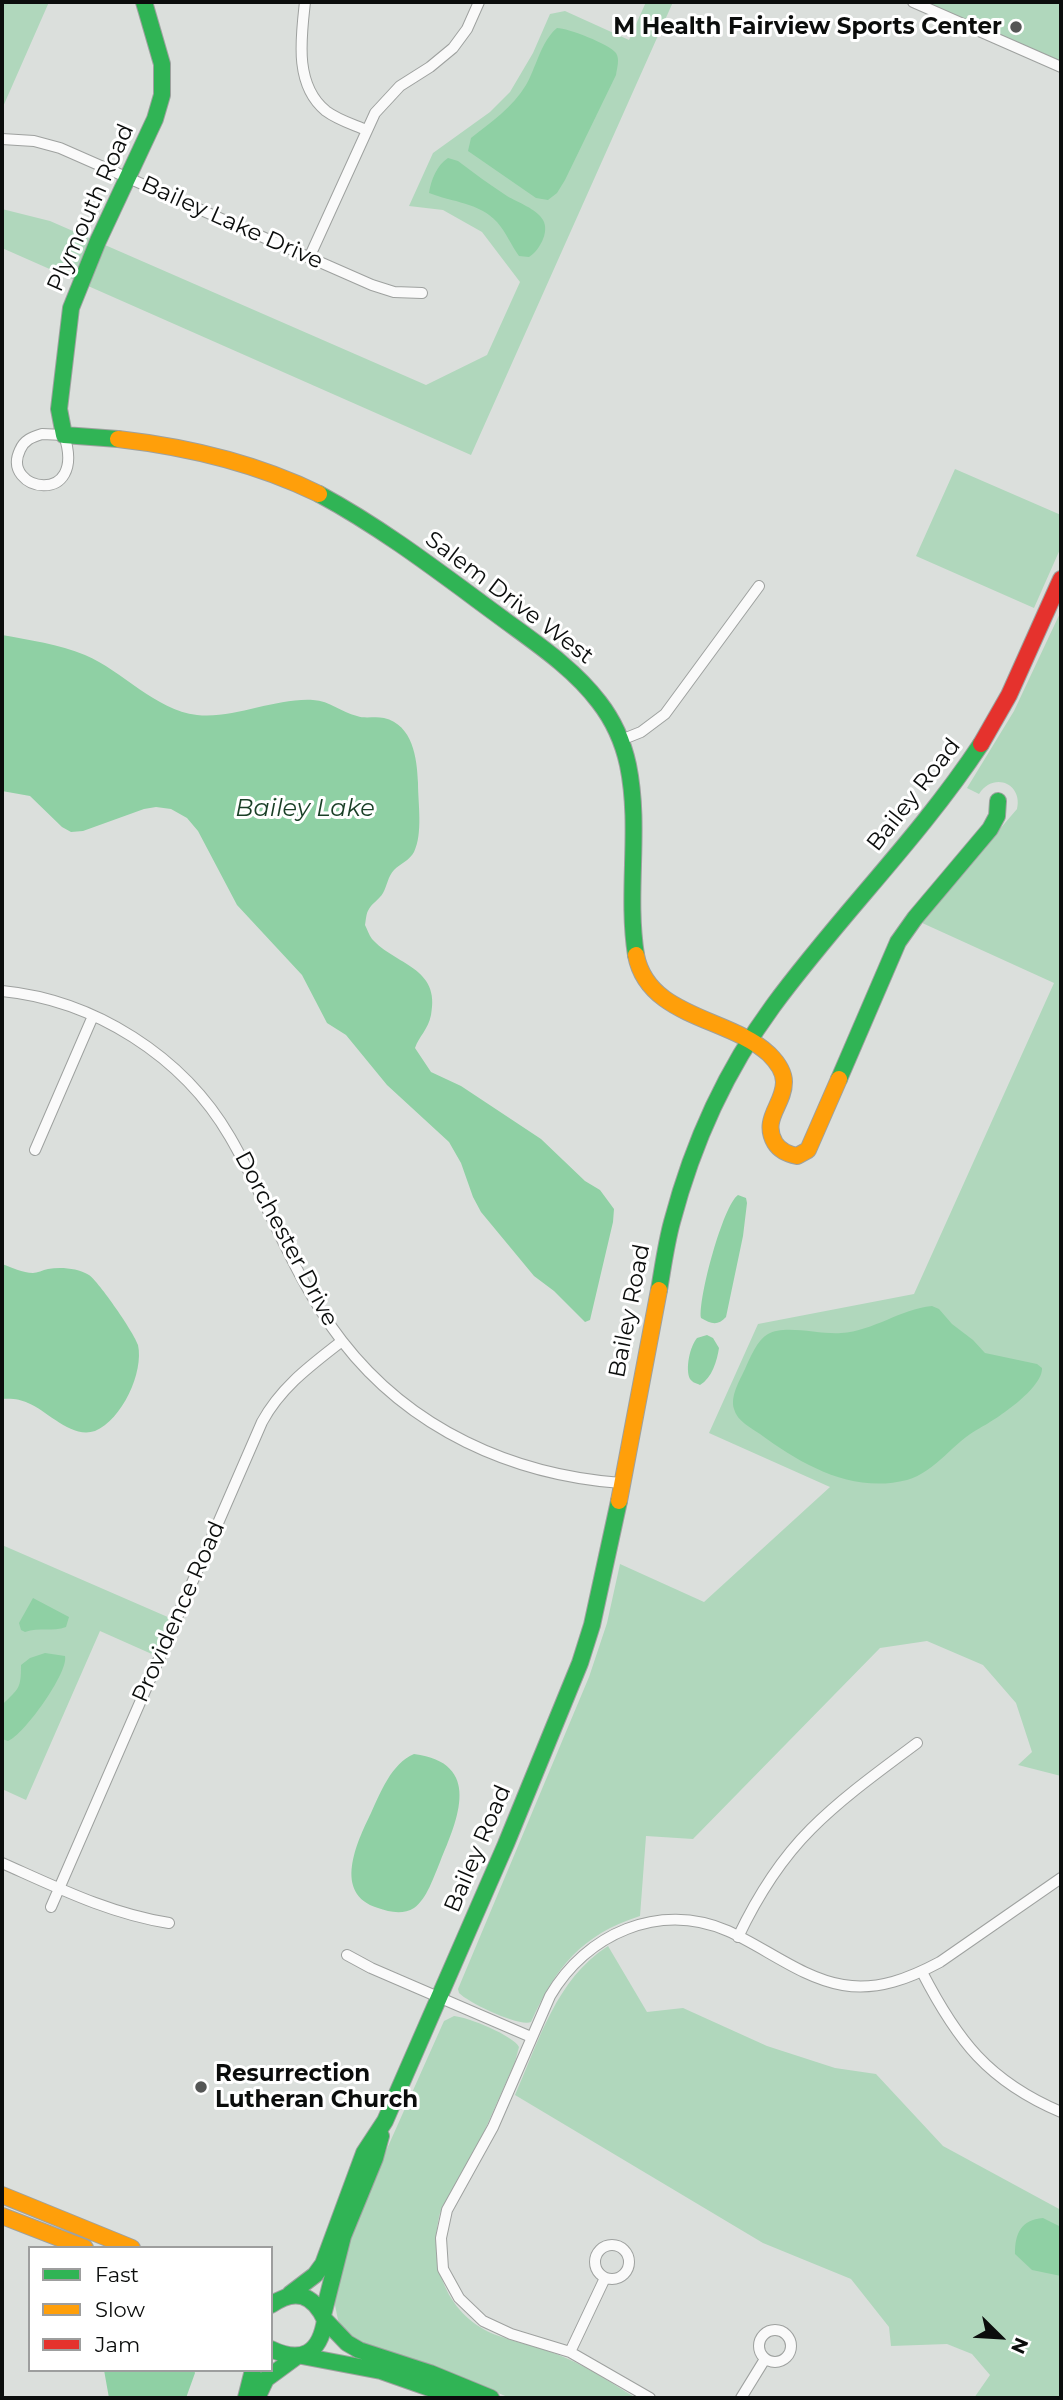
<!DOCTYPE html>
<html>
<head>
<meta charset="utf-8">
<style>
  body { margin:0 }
  #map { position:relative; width:1063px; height:2400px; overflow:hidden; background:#dbdfdc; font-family:Montserrat,sans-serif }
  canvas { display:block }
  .frame { position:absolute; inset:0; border:4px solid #0b0d0c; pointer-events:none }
  .legend { position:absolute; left:28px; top:2246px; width:245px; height:126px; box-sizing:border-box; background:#fff; border:2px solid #9d9e9e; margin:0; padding:9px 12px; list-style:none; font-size:21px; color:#0b0d0c }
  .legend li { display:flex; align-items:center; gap:14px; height:35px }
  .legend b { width:35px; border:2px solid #9d9e9e }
  .north { position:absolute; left:965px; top:2302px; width:70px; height:70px; -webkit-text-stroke:5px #fff; paint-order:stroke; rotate:114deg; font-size:19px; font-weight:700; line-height:28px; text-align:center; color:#0b0d0c }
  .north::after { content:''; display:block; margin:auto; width:24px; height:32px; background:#0b0d0c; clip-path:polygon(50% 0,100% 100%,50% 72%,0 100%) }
</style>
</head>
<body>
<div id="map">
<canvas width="1063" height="2400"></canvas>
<div class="frame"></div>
<ul class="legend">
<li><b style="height:9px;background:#30b455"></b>Fast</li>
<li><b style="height:9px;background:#ff9f0a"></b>Slow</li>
<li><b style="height:9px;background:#e5322d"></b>Jam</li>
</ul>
<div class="north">N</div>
</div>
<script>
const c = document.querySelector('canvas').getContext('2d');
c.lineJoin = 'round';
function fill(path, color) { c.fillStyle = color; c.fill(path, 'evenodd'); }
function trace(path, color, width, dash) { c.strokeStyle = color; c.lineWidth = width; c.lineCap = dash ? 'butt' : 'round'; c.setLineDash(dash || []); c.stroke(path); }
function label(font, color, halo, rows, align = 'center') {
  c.font = font + ' Montserrat,sans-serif'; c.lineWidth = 6; c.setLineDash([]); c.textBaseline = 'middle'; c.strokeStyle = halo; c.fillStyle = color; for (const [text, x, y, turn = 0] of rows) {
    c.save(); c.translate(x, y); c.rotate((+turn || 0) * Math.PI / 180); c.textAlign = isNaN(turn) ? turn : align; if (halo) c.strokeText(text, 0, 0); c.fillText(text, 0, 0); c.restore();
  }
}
fill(new Path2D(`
  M2,2H49L2,109Z
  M646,2H673L471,455L2,248V209L50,221L426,385L487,355L520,282L482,232L443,210L409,206L433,153L490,112L510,92L533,53L550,14L565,11L629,40Z
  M913,2H1061V67Z
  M955,469L1061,515V547L1034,608L916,556Z
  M1061,611V1776L1018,1765L1032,1752L1016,1703L983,1665L927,1641L880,1648L693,1839L646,1836L640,1916C581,1935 556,1967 531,2022C519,2027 469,2003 459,1993L458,1989L589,1677L607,1623L620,1564L704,1602L830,1487L709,1433L758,1324L914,1294L1054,983L920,922L1017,809C1023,784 994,771 979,794L967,788L1014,711Z
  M2,1545L170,1618L154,1655L100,1631L26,1800L2,1789Z
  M608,1946L647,2012L683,2008L767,2046L835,2068L876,2074L943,2146L1061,2210V2398H974L990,2375L972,2354L947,2344L891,2346L889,2327L851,2279L763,2243L515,2095C539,2041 556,1979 608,1946Z
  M454,2016C468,2017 514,2036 519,2047L515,2062L484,2132L440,2213C427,2263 447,2318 499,2336C521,2344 544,2348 566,2358C591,2369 613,2384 636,2398H510L431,2365L360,2345L343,2329L338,2320L334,2300L338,2272L365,2198L444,2021Z`), '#b0d7bc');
fill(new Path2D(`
  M557,28C568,28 609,44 616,53C620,59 617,68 616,75L565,180L557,193L548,200L536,198L468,151L471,138C490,123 513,107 526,85C536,68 541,41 557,28Z
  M448,158L458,161C474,173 490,185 507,196C517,202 537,209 543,220C550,232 539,251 529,257L519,256C511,245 506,232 497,222C480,203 452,202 429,193C431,180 437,165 448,158Z
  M2,635C29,640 59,644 85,655C123,671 155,710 197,715C235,719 274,698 313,700C330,701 341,712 357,716C365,719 375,716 384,718C413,725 417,758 418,783C418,804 423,833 414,852C410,860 400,864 394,870C388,876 387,886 383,893C379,900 372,903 369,909C366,913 366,920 365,925C367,929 369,935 372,939C395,965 441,967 431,1015C428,1030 419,1036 415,1048L431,1072L461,1086L541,1139L585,1181L600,1190L614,1209L613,1222L590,1320L585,1322L554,1291L534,1276L481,1212L473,1197L461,1163L449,1142L387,1085L346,1035L327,1023L302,975L237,905L198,831L187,818L171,809L156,807L144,809L83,831L71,832L62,827L30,796L2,791Z
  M738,1195L746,1198L747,1203L743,1236L726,1317C718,1326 711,1324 701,1318C698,1299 723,1205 738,1195Z
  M2,1264C11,1267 23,1273 33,1273C37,1273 43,1270 48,1269C61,1267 77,1268 89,1275C99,1282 135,1334 138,1345C144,1372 122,1420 95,1431C71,1439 48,1411 28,1403C21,1399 10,1398 2,1399Z
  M932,1306L939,1309L952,1324L973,1340L985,1353L1037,1364L1042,1368C1043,1388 997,1419 980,1428C954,1441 936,1472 907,1480C853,1494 802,1465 760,1434C751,1428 737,1421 734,1409C730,1396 740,1380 745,1369C750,1358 757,1340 768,1334C785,1324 821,1335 841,1333C874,1331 900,1309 932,1306Z
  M707,1335L713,1338L719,1348C717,1361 712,1378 700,1385C696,1383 693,1383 690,1379C685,1369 690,1346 697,1338Z
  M33,1598L69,1617L66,1627C53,1632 39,1627 25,1632L21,1630L19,1623Z
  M45,1653L65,1656C69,1672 24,1735 8,1741L2,1739V1705C19,1688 21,1689 21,1665L30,1658Z
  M414,1754C483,1763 458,1819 440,1862C434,1876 427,1899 414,1908C403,1915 389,1912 378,1908C332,1894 357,1842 371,1813C381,1792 391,1764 414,1754Z
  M1043,2218L1061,2227V2276L1032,2270L1015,2254C1015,2233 1021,2220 1043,2218Z
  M104,2370H194L195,2373L186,2398H109Z`), '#8fd0a4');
const street = new Path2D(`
  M305,2C301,38 294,85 326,111C338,120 352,124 366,130
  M913,2L1061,67
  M2,139L34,141L60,148L372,285L394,292L422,293
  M309,258L375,113L400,86L430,67L453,48L467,29L479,2
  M42,434L64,435C88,508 0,491 20,450C24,440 32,437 42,434Z
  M621,740L641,732L665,714L759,586
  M2,991C94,1000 183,1056 230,1137C269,1204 294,1279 342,1341C410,1429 512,1475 621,1483
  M35,1150L93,1016
  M2,1863C56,1887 110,1914 169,1923
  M51,1907L262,1422C281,1387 310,1366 342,1341
  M738,1937C757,1897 780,1860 811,1829C843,1797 881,1770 917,1743
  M347,1955L371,1968L531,2037
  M922,1972C957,2040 988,2081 1061,2112
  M595 2262a17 17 0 1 1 34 0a17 17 0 1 1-34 0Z
  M759 2346a16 16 0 1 1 32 0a16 16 0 1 1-32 0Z
  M570,2352L605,2278
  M650,2398L570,2352L511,2334L483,2321L459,2298L443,2269L441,2238L447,2210L493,2127L550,1996C586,1934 659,1901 728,1931C766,1948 802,1978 843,1985C878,1991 910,1978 940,1962L1061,1878
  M741,2398L765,2359`);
const fast = new Path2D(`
  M118,439L64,435L59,409L71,308L98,241L155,119L162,95V64L144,2
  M319,494C382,528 438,571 495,613C531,640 572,666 599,702C613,720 623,742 628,765C641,828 626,892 636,955
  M839,1079L898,942L915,918L990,829L997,816L998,801
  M659,1290C663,1267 666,1244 672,1222C692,1146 726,1070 773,1006C839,916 919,838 981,744
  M290,2294L315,2275L323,2264L364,2153L385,2121L506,1844L580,1663L592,1625L619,1501
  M271,2305C295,2288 313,2294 325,2320C320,2353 302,2364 271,2349
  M323,2315L343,2236L375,2158L381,2136
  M325,2320L347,2343L359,2350L430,2373L491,2398
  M302,2356L381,2371L458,2398
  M246,2398L253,2370
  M257,2398L266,2379L296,2357`);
const slow = new Path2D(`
  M118,439C188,447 256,463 319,494
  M636,955C648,1018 729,1017 769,1054C776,1061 784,1071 784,1082C784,1105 761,1119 775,1143C780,1151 787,1154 797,1156L808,1150L839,1079
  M619,1501L659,1290
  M2,2195L132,2248
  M2,2216L85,2248`);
const jam = new Path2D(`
  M981,744L1009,695L1061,579`);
trace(street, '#9ea19f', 12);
trace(fast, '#9ea19f', 18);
trace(slow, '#9ea19f', 18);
trace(jam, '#9ea19f', 18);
trace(street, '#fafafa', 10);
trace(fast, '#30b455', 16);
trace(slow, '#ff9f0a', 16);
trace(jam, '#e5322d', 16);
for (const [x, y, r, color] of [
  [1016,27,7,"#545655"],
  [201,2087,7,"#545655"]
]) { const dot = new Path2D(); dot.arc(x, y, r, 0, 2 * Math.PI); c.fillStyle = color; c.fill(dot); trace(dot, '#fff', 2.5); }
label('bold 23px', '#0b0d0c', '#fff', [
  ["M Health Fairview Sports Center",1002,27],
  ["Resurrection",215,2074,"left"],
  ["Lutheran Church",215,2100,"left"]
], 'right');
label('23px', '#0b0d0c', '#fff', [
  ["Plymouth Road",91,208,-66],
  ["Bailey Lake Drive",232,223,24],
  ["Salem Drive West",509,598,37],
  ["Bailey Road",914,795,-52],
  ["Dorchester Drive",286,1239,62],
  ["Bailey Road",630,1311,-79],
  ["Providence Road",179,1612,-66],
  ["Bailey Road",478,1849,-67]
]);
label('italic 24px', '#193f26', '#fff', [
  ["Bailey Lake",305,809]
]);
</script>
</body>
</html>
